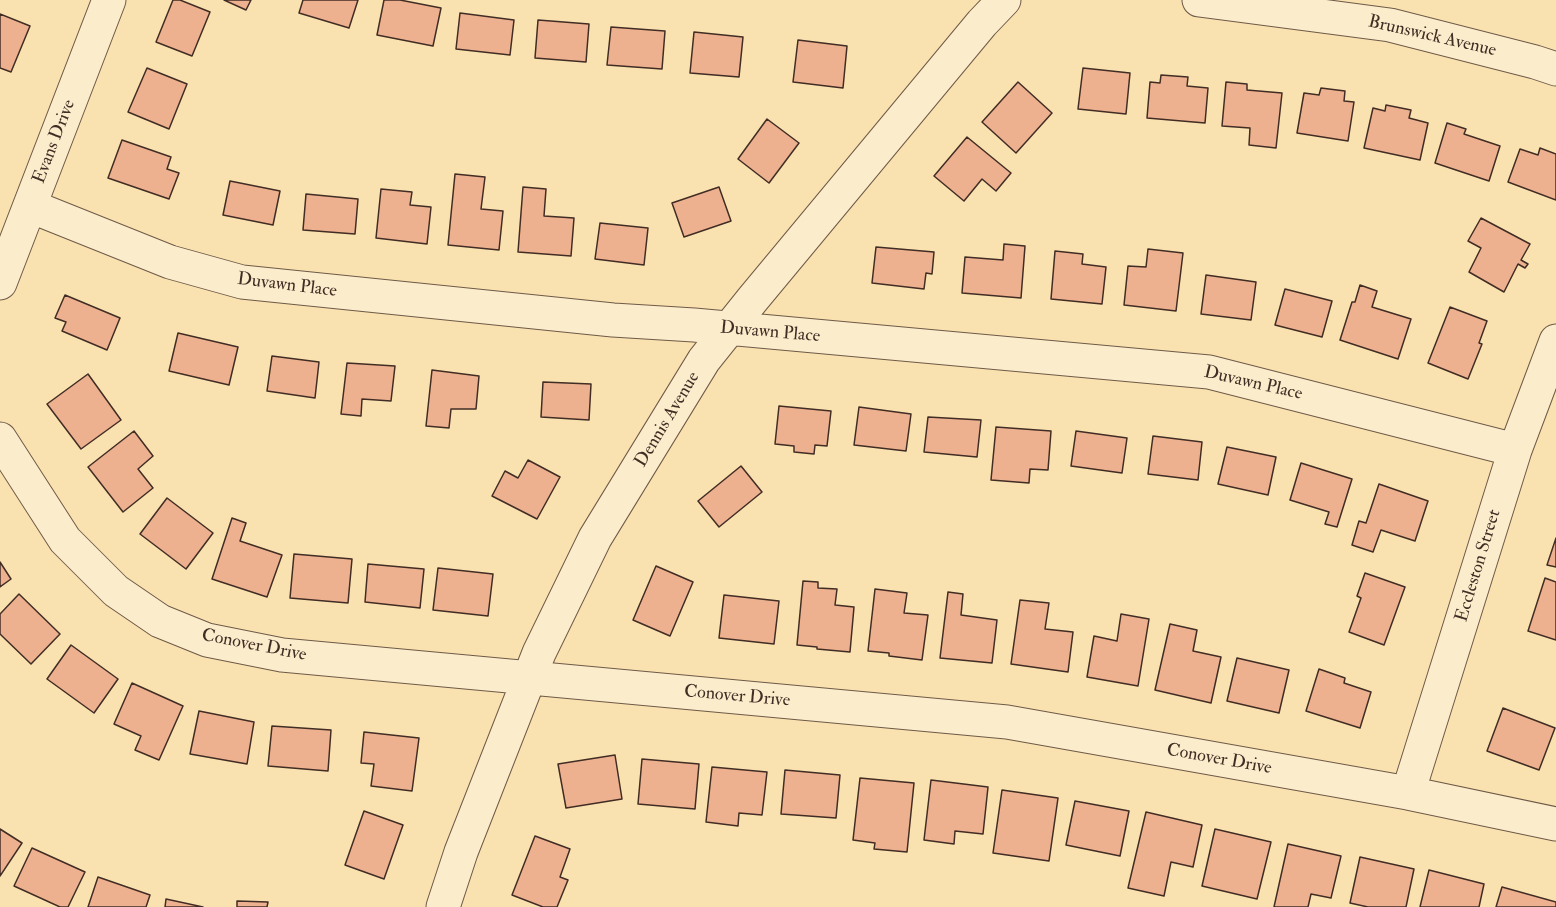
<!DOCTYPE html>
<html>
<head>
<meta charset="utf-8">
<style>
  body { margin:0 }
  canvas { display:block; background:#f9e1b0 }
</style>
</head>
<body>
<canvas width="1556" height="907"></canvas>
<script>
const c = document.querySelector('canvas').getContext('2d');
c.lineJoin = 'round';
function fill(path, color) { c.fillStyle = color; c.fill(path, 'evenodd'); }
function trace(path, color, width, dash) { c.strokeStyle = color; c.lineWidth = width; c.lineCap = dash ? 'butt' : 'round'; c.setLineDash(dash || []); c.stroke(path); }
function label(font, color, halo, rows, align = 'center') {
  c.font = font + ' "IM FELL Double Pica",serif'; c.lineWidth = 6; c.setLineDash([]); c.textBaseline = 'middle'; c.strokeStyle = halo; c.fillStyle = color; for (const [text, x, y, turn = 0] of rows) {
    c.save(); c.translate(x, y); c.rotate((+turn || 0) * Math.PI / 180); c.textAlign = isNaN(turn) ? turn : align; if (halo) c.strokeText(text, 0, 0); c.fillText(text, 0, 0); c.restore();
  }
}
const building = new Path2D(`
  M173,0H180L210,12L192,56L156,42Z
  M224,0H251L246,10Z
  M303,0H358L349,28L299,13Z
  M384,0H400L441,8L433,46L377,35Z
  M460,13L514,20L510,55L456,49Z
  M0,14L30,26L11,72L0,68Z
  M538,20L589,24L586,62L535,58Z
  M611,27L665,31L662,69L607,65Z
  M694,32L743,37L739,77L690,73Z
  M798,40L847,46L843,88L793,82Z
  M147,68L187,84L169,129L128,112Z
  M1083,68L1130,73L1126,114L1078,109Z
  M1161,75L1188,77L1187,86L1208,88L1205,123L1147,118L1150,82L1160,83Z
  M1018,82L1052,113L1016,153L982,122Z
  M1226,82L1247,84V90L1282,93L1276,148L1249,145L1250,128L1222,126Z
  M1321,88L1345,91L1344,101L1354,102L1348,141L1297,133L1304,93L1319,95Z
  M1386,105L1411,110L1409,118L1428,123L1420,160L1364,148L1373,108L1385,111Z
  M767,119L799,143L769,183L738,159Z
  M1447,123L1466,129L1464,134L1500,146L1489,181L1435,163Z
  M967,137L1011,173L996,191L982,179L964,201L934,176Z
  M122,140L171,157L167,169L179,173L169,199L108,178Z
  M1540,148L1556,154V200L1508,182L1520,149L1538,155Z
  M455,174L485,177L481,209L503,211L499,250L448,245Z
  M230,181L280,191L273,225L223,215Z
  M523,187L546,189L544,216L574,218L571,256L518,252Z
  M719,187L731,221L684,237L672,203Z
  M381,189L412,192L410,205L431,207L427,244L376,238Z
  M306,194L358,199L355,234L303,230Z
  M1481,218L1530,244L1521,260L1528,264L1525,268L1518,264L1504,292L1469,272L1481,248L1468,241Z
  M600,223L648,228L644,265L595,259Z
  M1004,244L1025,246L1021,298L962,293L965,257L1003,260Z
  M876,247L934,252L932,274L926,273L924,289L872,283Z
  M1148,249L1183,253L1176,311L1124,305L1128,266L1146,267Z
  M1055,251L1083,254L1082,264L1106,267L1102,304L1051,299Z
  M1206,275L1256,282L1251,320L1201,314Z
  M1360,285L1377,291L1372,307L1411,319L1398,359L1340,340L1352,302H1355Z
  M1285,289L1332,301L1322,337L1275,325Z
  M65,295L120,318L107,350L62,331L66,322L55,318Z
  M1450,307L1487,321L1479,343L1482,344L1468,379L1428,363Z
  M178,333L238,347L229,385L169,371Z
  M272,356L319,362L315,398L267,391Z
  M347,363L395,366L391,401L362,399L361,416L341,414Z
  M432,370L479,376L476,409H451L449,428L426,426Z
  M88,374L121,420L81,449L47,404Z
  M543,382L591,384L589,420L541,417Z
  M779,406L831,411L827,446L815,445L814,454L794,452V446L775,444Z
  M859,407L911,414L906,451L854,445Z
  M928,417L981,420L977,457L924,452Z
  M996,427L1051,431L1048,470L1030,469L1029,483L991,480Z
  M134,431L153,456L138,469L153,488L123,512L88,467Z
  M1076,431L1127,438L1122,473L1071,466Z
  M1153,436L1202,442L1198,480L1148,474Z
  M1227,447L1276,457L1268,495L1218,484Z
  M528,460L560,477L537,519L492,496L505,471L518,478Z
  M1301,463L1352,479L1337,527L1325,524L1329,512L1290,500Z
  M741,466L762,492L719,527L698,501Z
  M1379,484L1428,501L1415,541L1381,530L1373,552L1352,545L1359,521L1366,523Z
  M167,498L213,533L186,569L140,534Z
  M232,518L246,523L240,541L282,555L267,597L212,579Z
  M1556,538V567L1547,565Z
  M294,554L352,559L348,603L290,598Z
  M0,562L11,579L0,587Z
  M368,564L424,569L420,608L365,602Z
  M656,566L693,582L670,636L633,620Z
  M438,568L493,574L488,616L433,610Z
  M1365,573L1405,587L1384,645L1349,632L1361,598L1357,596Z
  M1545,578L1556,582V640L1528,631Z
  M803,581L818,582V588L837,589L835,605L854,607L850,652L817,649V647L797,645Z
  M875,589L907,593L904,613L928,615L922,660L889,656V653L868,651Z
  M948,592L963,594L961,615L997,620L992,663L940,658Z
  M19,594L60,634L31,664L0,634V614Z
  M724,595L779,601L774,644L719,638Z
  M1020,600L1049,603L1045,629L1073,632L1068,672L1011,664Z
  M1121,614L1149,619L1138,686L1087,677L1094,636L1117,641Z
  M1170,624L1197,630L1193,651L1221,657L1211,703L1155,690Z
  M71,645L118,679L94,713L47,679Z
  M1237,658L1289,670L1279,713L1227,701Z
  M1319,669L1345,678L1344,683L1371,692L1360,728L1306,711Z
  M132,683L183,706L159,760L135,750L141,736L114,724Z
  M1503,708L1555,728L1539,770L1487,751Z
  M199,711L254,722L247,764L190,754Z
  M272,726L331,730L328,771L268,766Z
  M364,732L419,738L412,791L371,786L374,764L361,763Z
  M615,755L622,799L566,808L558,764Z
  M642,759L699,764L695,809L638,804Z
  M712,767L767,772L762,815L739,813L738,826L706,822Z
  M785,770L840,775L836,818L781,814Z
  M860,778L914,783L907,852L874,849L875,843L853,840Z
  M931,780L988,787L983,834L955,831L954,844L924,840Z
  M1002,790L1058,798L1049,861L993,853Z
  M1075,801L1129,811L1120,856L1066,845Z
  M364,811L403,825L384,879L345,865Z
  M1146,812L1202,825L1193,867L1171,862L1164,896L1128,888Z
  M0,829L22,843L0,876Z
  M1215,829L1271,842L1257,899L1202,886Z
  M535,836L570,849L560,877L568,880L557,907H543L512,895Z
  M1288,844L1341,856L1331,898L1311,894L1308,907H1274Z
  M32,848L85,872L68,907H60L14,886Z
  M1360,857L1414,869L1406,907H1368L1350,903Z
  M1429,870L1484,884L1479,907H1420Z
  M98,877L150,895L146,907H88Z
  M1502,887L1556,902V907H1496Z
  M166,899L203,907H165Z
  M237,901L268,902L267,907H237Z`);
fill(building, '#eeb190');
trace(building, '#412d24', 1.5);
const minor = new Path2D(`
  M1199,0L1390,25L1535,62L1556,69
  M30,206L170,262L242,282L613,320L694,325L1209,372L1515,450
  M0,283L109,0
  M0,439L65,540L116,591L160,621L207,640L282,655L1007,722L1408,793L1556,824
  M1408,793L1515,450L1556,341
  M443,907L461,852L539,653L595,538L704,360L752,300L982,23L1004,0`);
trace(minor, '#6f5a47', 35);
trace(minor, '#fbeccc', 33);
label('18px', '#412d24', '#fbeccc', [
  ["Brunswick Avenue",1432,37,13],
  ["Evans Drive",55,142,-69],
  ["Duvawn Place",287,286,7],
  ["Duvawn Place",770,333,5],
  ["Duvawn Place",1253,384,13],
  ["Dennis Avenue",668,420,-59],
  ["Eccleston Street",1479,566,-73],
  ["Conover Drive",254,646,11],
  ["Conover Drive",737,697,5],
  ["Conover Drive",1219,760,10]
]);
</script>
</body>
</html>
